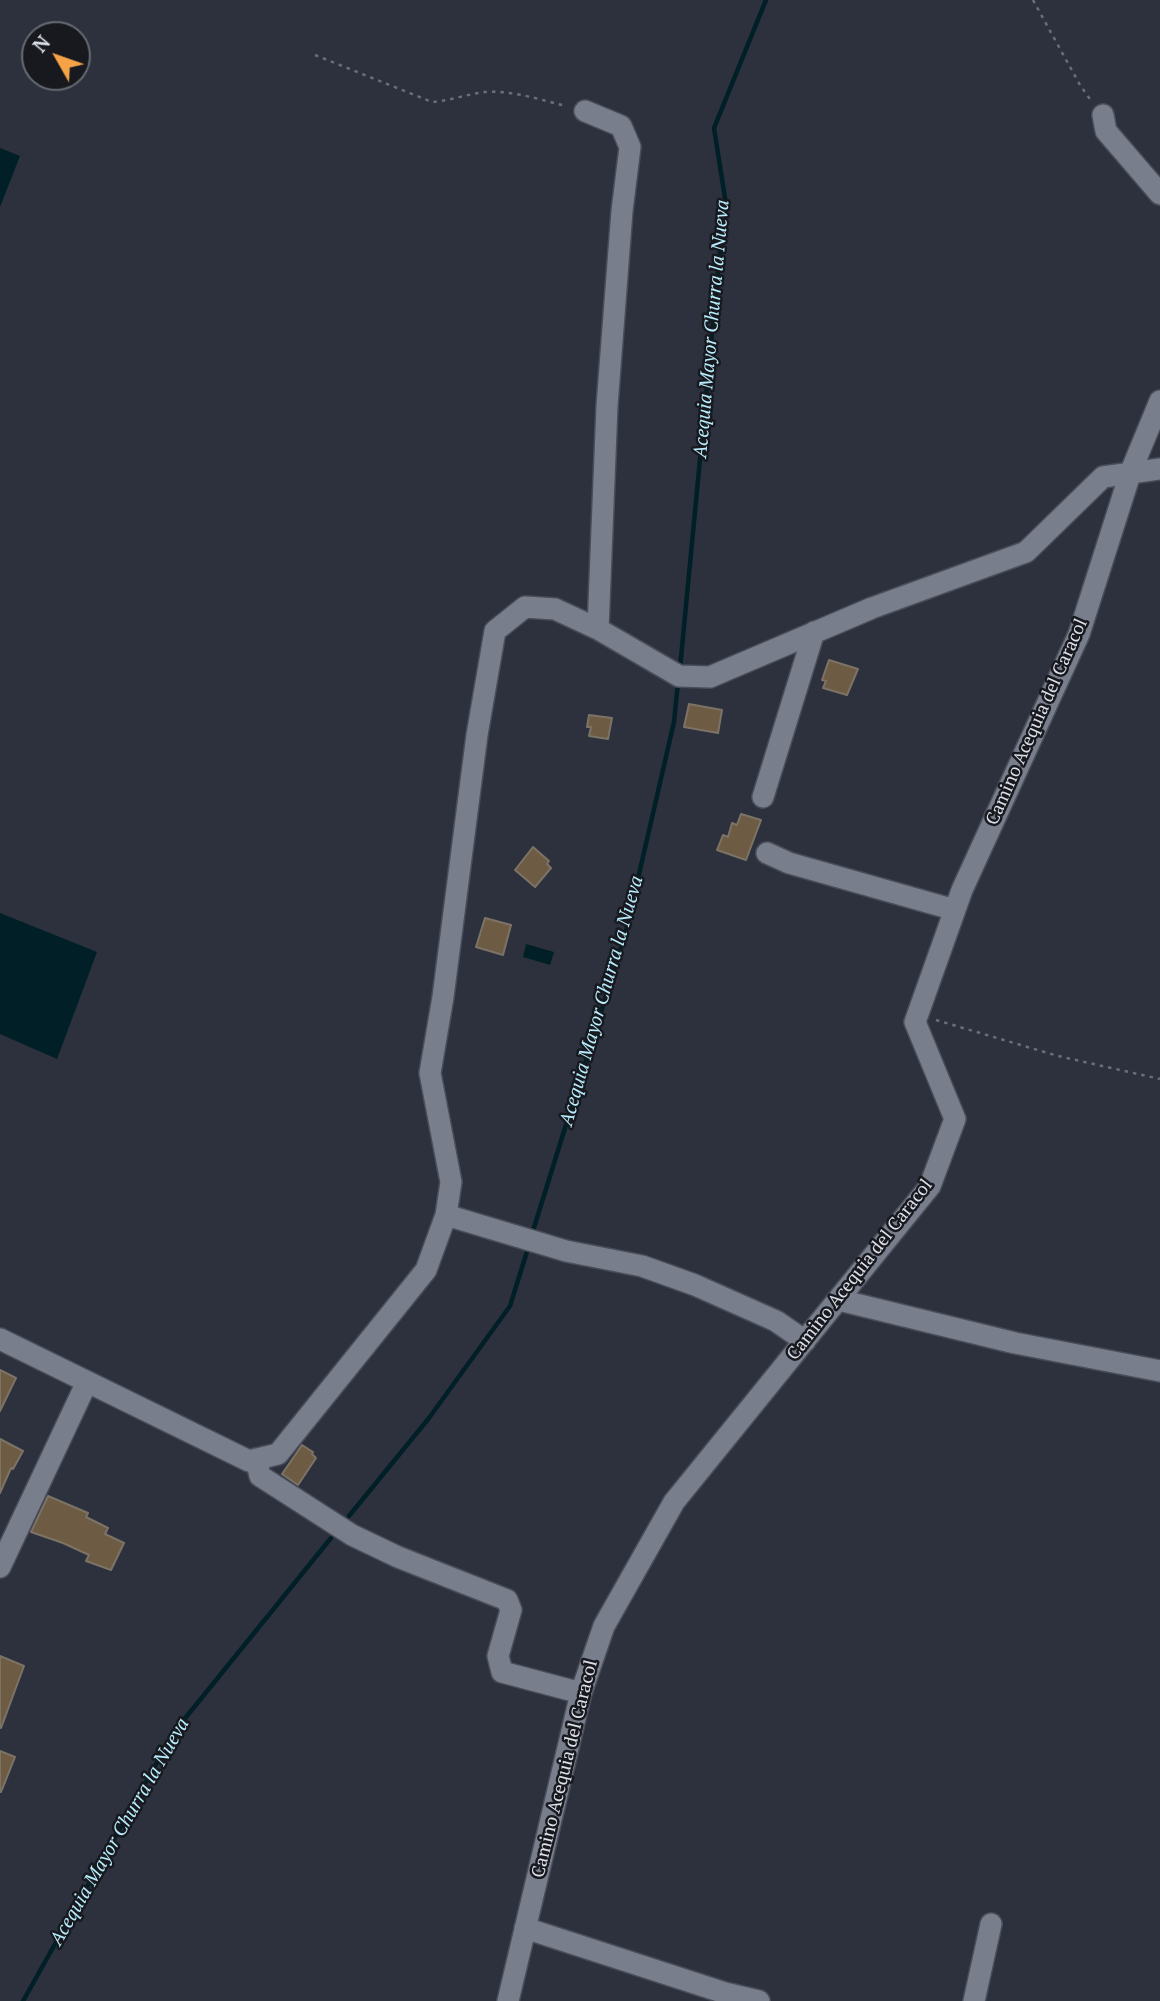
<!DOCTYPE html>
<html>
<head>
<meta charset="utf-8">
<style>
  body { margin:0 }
  #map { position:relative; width:1160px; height:2001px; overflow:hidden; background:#2d313e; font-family:"PT Serif",serif }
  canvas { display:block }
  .north { position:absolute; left:21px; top:21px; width:70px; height:70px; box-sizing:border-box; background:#17191f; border:2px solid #66696f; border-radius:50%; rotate:310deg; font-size:19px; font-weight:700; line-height:28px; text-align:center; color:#dde0e8 }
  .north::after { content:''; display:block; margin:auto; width:24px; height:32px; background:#f6a247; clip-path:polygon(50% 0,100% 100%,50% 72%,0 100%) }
</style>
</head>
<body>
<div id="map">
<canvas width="1160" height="2001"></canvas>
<div class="north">N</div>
</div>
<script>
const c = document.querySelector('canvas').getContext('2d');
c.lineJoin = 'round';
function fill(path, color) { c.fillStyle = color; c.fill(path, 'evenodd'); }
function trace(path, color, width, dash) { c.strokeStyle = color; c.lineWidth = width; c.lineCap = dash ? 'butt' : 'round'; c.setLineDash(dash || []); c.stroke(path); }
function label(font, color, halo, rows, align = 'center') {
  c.font = font + ' "PT Serif",serif'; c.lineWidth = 5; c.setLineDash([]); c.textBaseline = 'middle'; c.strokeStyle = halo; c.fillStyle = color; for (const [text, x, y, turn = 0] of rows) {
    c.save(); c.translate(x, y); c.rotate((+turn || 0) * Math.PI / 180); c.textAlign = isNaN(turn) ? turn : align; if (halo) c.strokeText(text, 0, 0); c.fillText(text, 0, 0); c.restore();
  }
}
fill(new Path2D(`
  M0,148L20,156L0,207Z
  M0,913L97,952L57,1059L0,1034Z
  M526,944L554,952L550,965L523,957Z`), '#001f27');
trace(new Path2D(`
  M680,668L725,198L714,128L766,0
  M532,1234L625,935L674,722L678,682
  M349,1516L429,1418L510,1306L529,1245
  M23,2001L174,1732L331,1538`), '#001f27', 4.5);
const building = new Path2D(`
  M829,660L858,669L847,695L823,688L826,681L822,680Z
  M689,704L722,710L718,733L684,727Z
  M589,715L612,718L608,739L589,736L591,727H587Z
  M741,814L761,820L746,860L717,850L723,835L728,837L732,823L737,825Z
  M533,847L549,861L547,864L551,868L535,887L515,870Z
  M485,918L511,925L503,955L476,947Z
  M0,1370L16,1378L0,1411Z
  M0,1439L23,1451L13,1469L11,1468L0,1493Z
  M302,1445L313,1452L312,1454L316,1458L298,1485L282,1474Z
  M48,1496L88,1513L86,1517L108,1528L105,1534L124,1543L111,1570L86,1561L89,1555L63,1543L31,1532Z
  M0,1656L24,1666L1,1728L0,1727Z
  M0,1751L15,1757L1,1792H0Z`);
fill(building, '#6d5c43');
trace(building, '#7c7366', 2);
const minor = new Path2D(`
  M585,111L621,126L630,147L622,211L607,406L598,629
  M1103,115L1106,131L1160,194
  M763,797L814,632
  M767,853L789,863L955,910
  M446,1215L566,1251L642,1266L695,1285L776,1321L805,1341
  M839,1300L1015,1343L1160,1371
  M0,1339L249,1461L278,1454L426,1270L446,1215L451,1182L430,1073L443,997L477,735L495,631L525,607L555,609L598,629L679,676L710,677L872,608L1026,552L1103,477L1160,469
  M256,1459L260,1476L352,1535L398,1557L507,1600L511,1610L498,1656L502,1672L581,1693
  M0,1567L87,1382
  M525,1928L725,1993L759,2001
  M508,2001L581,1693L604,1626L674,1502L930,1186L955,1119L915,1022L962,890L1079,634L1131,471L1160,401
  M974,2001L991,1924`);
trace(minor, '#494d58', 24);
trace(new Path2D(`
  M1033,0L1080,85L1092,102
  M315,55L432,102C450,101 467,94 485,92C512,90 541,100 566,106
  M936,1020L1058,1056L1160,1079`), '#6a6e79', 2.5, [3.5, 5]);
trace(minor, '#797e8d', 21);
label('18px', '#dde0e8', '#17191f', [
  ["Camino Acequia del Caracol",1037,722,-66],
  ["Camino Acequia del Caracol",860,1270,-52],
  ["Camino Acequia del Caracol",565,1769,-76]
]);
label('italic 19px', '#b9eefe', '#17191f', [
  ["Acequia Mayor Churra la Nueva",712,329,-85],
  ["Acequia Mayor Churra la Nueva",602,1001,-74],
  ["Acequia Mayor Churra la Nueva",120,1832,-60]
]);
</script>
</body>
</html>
